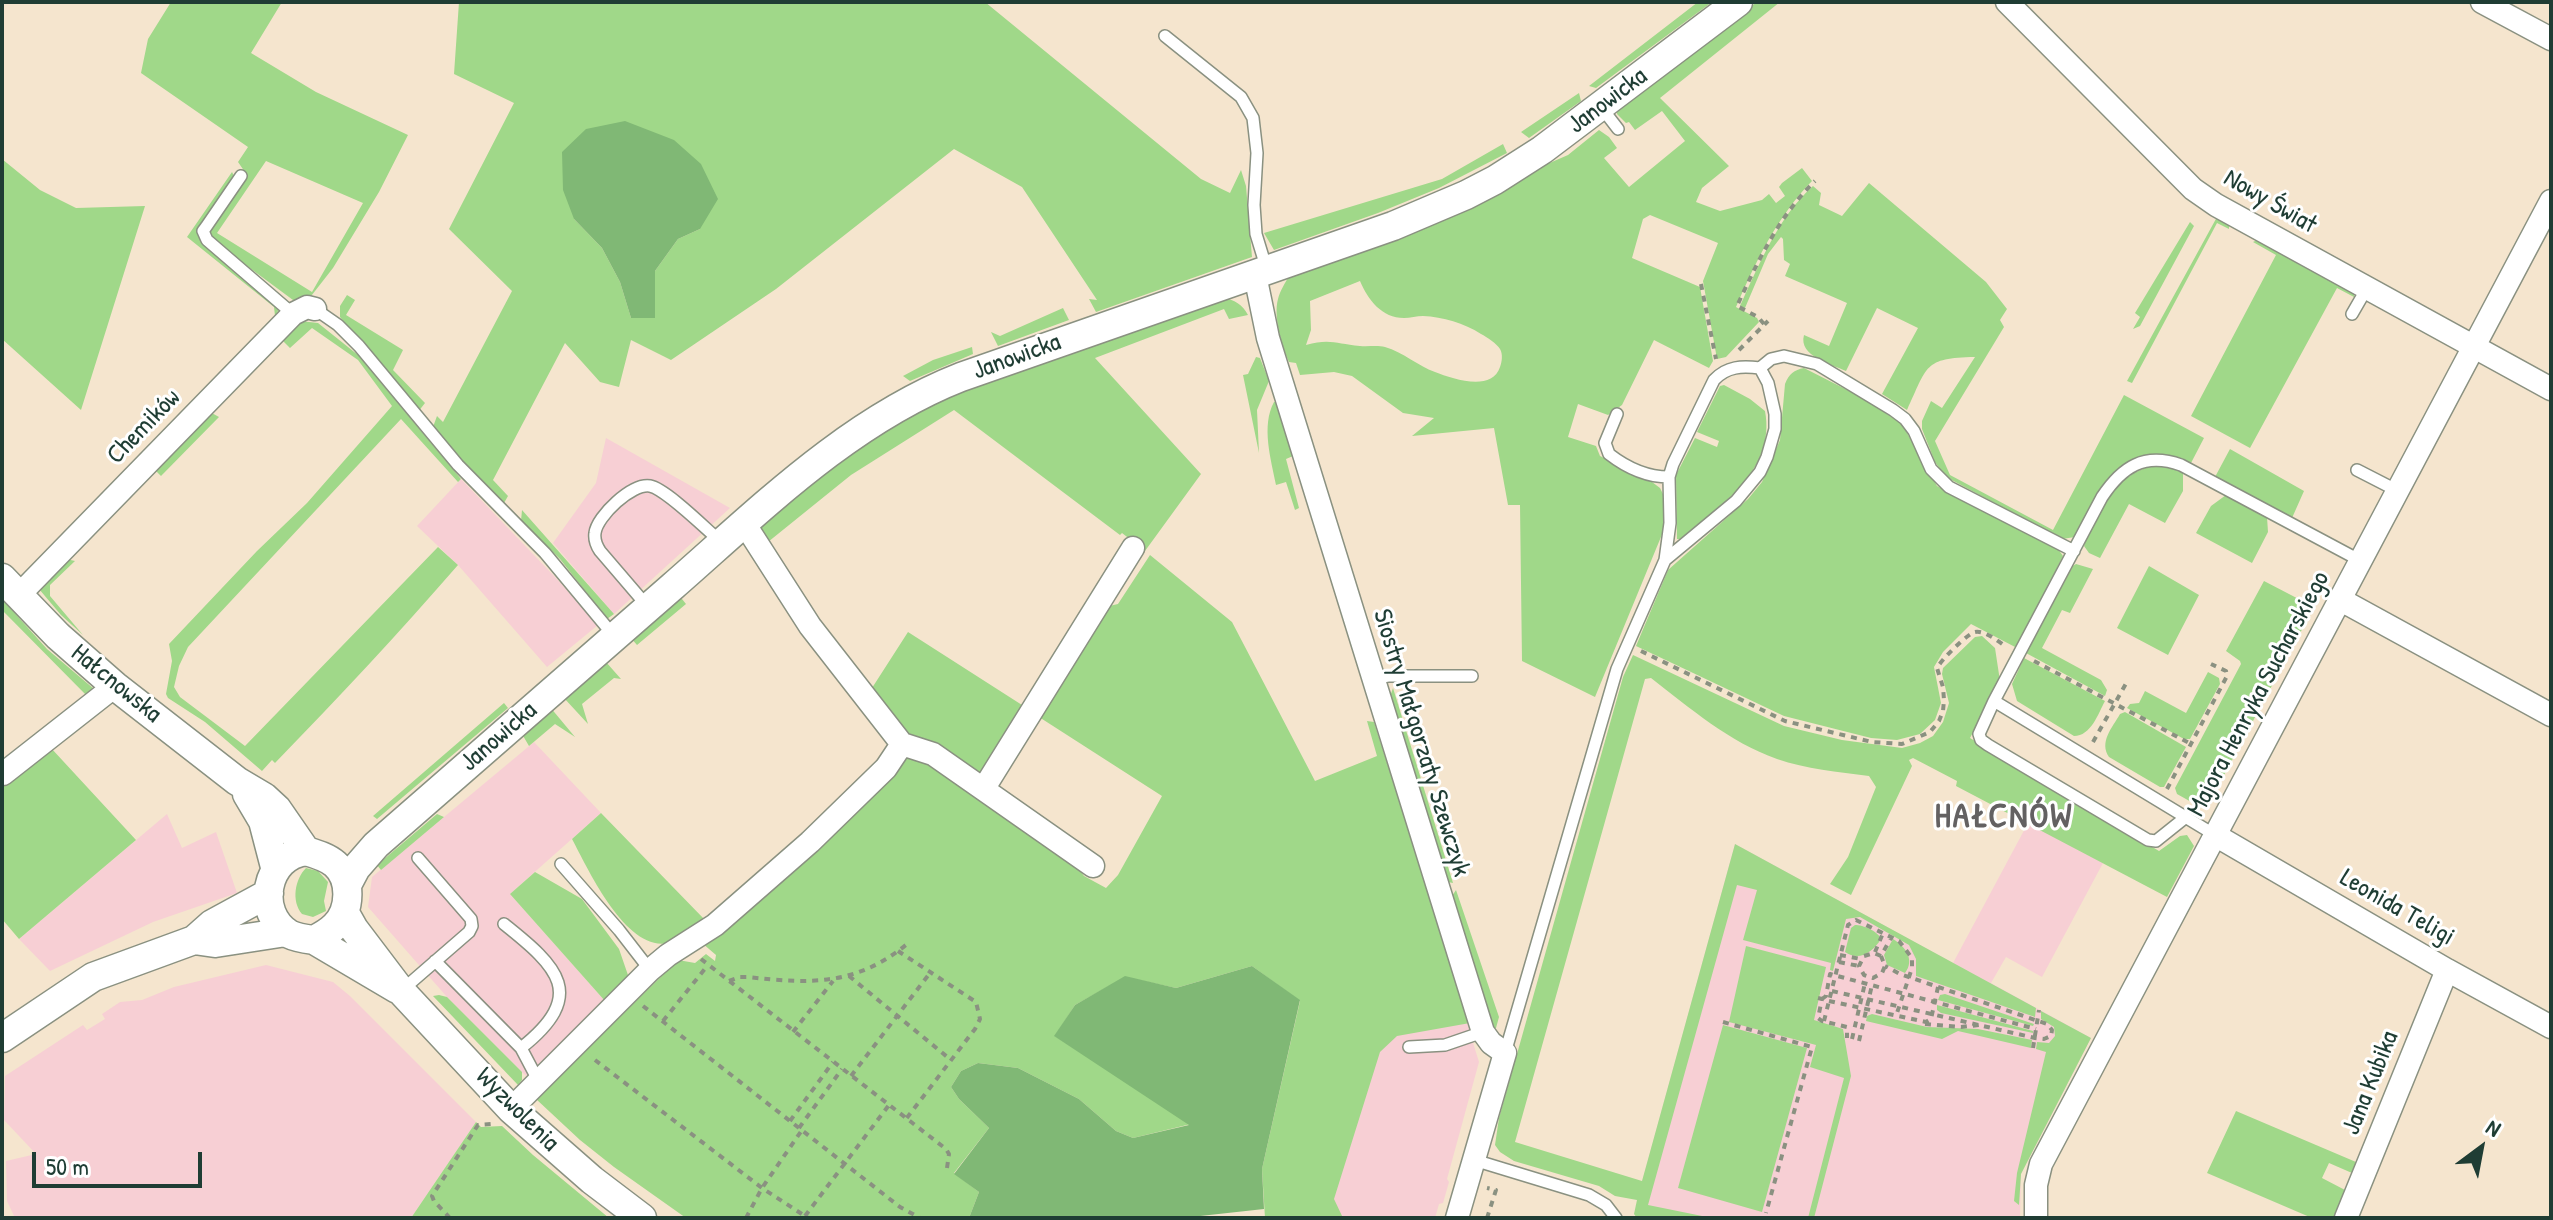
<!DOCTYPE html>
<html>
<head>
<meta charset="utf-8">
<style>
  body { margin:0 }
  #map { position:relative; width:2553px; height:1220px; overflow:hidden; background:#f5e5ce; font-family:"Patrick Hand",sans-serif }
  canvas { display:block }
  .frame { position:absolute; inset:0; border:4px solid #1f3d34; pointer-events:none }
  .north { position:absolute; left:2441px; top:1108px; width:80px; height:80px; -webkit-text-stroke:6px #fff; paint-order:stroke; rotate:32deg; font-size:22px; font-weight:700; line-height:32px; text-align:center; color:#1f3d34 }
  .north::after { content:''; display:block; margin:auto; width:28px; height:36px; background:#1f3d34; clip-path:polygon(50% 0,100% 100%,50% 72%,0 100%) }
  .scale { position:absolute; left:32px; top:1152px; width:170px; height:36px; box-sizing:border-box; border:4px solid #1f3d34; border-top:0; padding-left:10px; font-size:24px; line-height:28px; white-space:nowrap; color:#1f3d34; -webkit-text-stroke:6px #fff; paint-order:stroke }
</style>
</head>
<body>
<div id="map">
<canvas width="2553" height="1220"></canvas>
<div class="frame"></div>
<div class="north">N</div>
<div class="scale">50 m</div>
</div>
<script>
const c = document.querySelector('canvas').getContext('2d');
c.lineJoin = 'round';
function fill(path, color) { c.fillStyle = color; c.fill(path, 'evenodd'); }
function trace(path, color, width, dash) { c.strokeStyle = color; c.lineWidth = width; c.lineCap = dash ? 'butt' : 'round'; c.setLineDash(dash || []); c.stroke(path); }
function label(font, color, halo, rows, align = 'center') {
  c.font = font + ' "Patrick Hand",sans-serif'; c.lineWidth = 6; c.setLineDash([]); c.textBaseline = 'middle'; c.strokeStyle = halo; c.fillStyle = color; for (const [text, x, y, turn = 0] of rows) {
    c.save(); c.translate(x, y); c.rotate((+turn || 0) * Math.PI / 180); c.textAlign = isNaN(turn) ? turn : align; if (halo) c.strokeText(text, 0, 0); c.fillText(text, 0, 0); c.restore();
  }
}
fill(new Path2D(`
  M606,438L730,508L614,614L553,543L596,483Z
  M461,479L555,577L598,625L547,667L458,565L417,526Z
  M534,742L601,813L510,894L605,1001L526,1076L447,997L368,907L372,877Z
  M167,814L182,848L216,832L237,893L153,922L50,971L19,939Z
  M2028,823L2103,863L2042,977L2006,957L1991,983L2091,1038L2021,1174L2020,1218H1661L1637,1200L1735,844L1953,963Z
  M1413,850L1479,1062L1447,1179L1449,1182L1443,1203L1439,1204L1435,1218H1265Z
  M266,965L333,982L350,996L476,1122L411,1218H15L7,1201L6,1161L36,1154L4,1120L5,1076L83,1025L87,1030L105,1019L102,1014L120,1002L142,1000L174,987Z`), '#f7cfd4');
fill(new Path2D(`
  M171,2H282L251,53L316,92L408,135L379,192L333,268L308,300H293L216,243C210,235 209,233 214,224L247,175L238,162L248,147L141,73L148,39ZM266,161L363,203L312,292L217,233Z
  M459,2H985L1201,179L1230,193L1241,170L1246,186L1252,257L1096,312L1089,299L1097,300L1022,187L954,149L776,289L671,360L631,340L619,387L600,382L565,343L493,480L508,496L504,503L469,468L433,427L437,416L443,422L512,291L449,229L514,103L454,74ZM574,219L700,229L678,239L655,271L631,318L620,282L602,248Z
  M1698,2H1712L1596,88L1589,86Z
  M1757,2H1780L1660,98L1729,166L1702,188L1696,202L1720,211L1762,200L1769,194L1776,203L1785,196L1779,187L1782,183L1802,168L1812,181C1777,217 1756,261 1736,307L1757,318L1759,322L1726,357L1717,359L1703,281L1718,243L1650,215L1643,219L1632,258L1700,287L1713,361L1709,368L1654,340L1622,405L1608,415L1578,404L1568,437L1596,446L1600,456L1652,482L1660,488L1664,496L1663,532L1595,697L1522,661L1520,505H1508L1494,428L1412,436L1434,418L1403,413L1352,376L1334,372L1300,375L1296,363L1289,362C1282,346 1273,317 1278,299C1280,291 1285,283 1289,276L1568,155L1599,130L1609,137L1617,148L1604,158L1629,187L1685,141L1662,111L1635,130L1629,122L1626,123L1617,114V109ZM1360,281C1368,300 1382,318 1404,318C1410,318 1417,316 1423,316C1443,317 1464,323 1481,334C1487,337 1497,344 1500,349C1503,354 1502,362 1500,367C1492,392 1453,379 1435,372C1418,366 1403,352 1385,347C1377,345 1368,347 1360,346C1337,344 1330,338 1306,345L1311,330L1310,301Z
  M1579,93L1581,101L1529,138L1521,132Z
  M1503,144L1507,153L1439,188L1378,213L1274,250L1264,233L1442,179Z
  M2,159L40,190L76,208L145,206L81,410L2,339Z
  M232,172L234,176L200,226L198,235L201,242L277,303L280,308L275,316L274,307L187,237Z
  M1869,183L1986,282L2007,309L2000,320L2004,327L1935,441L1950,475L2053,530L2124,395L2204,438L2191,463C2123,435 2102,487 2075,537L2062,539L1946,477L1935,462L1922,429V421L1931,401L1942,408L1975,357C1923,358 1928,366 1907,410L1882,394L1918,328L1877,308L1846,371C1831,364 1798,356 1804,335L1829,346L1847,303L1785,276L1790,264L1784,260L1783,239L1781,237L1768,254L1745,308L1740,306C1759,265 1778,217 1813,186L1821,193L1819,205L1842,216Z
  M2217,217L2229,224V229L2217,223L2132,383L2127,381Z
  M2190,222L2194,226L2140,326L2133,329L2140,317L2135,313Z
  M2257,240L2354,291V297L2337,288L2250,448L2191,416L2276,255L2253,242Z
  M347,295L355,300L346,315L403,350L393,370L425,403L418,412L340,317V306Z
  M1223,298C1234,299 1243,305 1248,315L1229,319L1224,309L1095,358L1201,474L1145,551L1122,533L1120,535L954,410L851,475L768,542L760,529L762,523L880,429L953,391Z
  M1063,308L1069,320L998,346L991,332L1000,336Z
  M300,321L318,323L358,355L461,479L458,482L401,419L188,647L179,666L174,687L180,697L245,746L438,547L458,565C399,633 338,698 275,763L272,760L262,771L205,722L168,698L166,694L172,661L169,644L257,551L307,503L392,406L358,360L312,328L290,348L280,338Z
  M972,347L973,354L910,381L903,376L933,360Z
  M1256,357L1260,358L1269,381L1257,410L1259,453L1243,375L1248,374Z
  M1804,368L1863,398L1902,424L1937,486L2058,549L2063,556L2017,648L1971,624L1943,652L1934,667L1941,703L1935,720L1920,734L1897,740L1871,738L1784,716L1636,646L1668,570L1748,499L1762,482L1780,440L1785,384C1789,374 1794,370 1804,368Z
  M1724,385L1750,399L1765,411C1776,470 1721,506 1680,539H1677L1676,475L1695,438L1717,447L1719,441L1697,432L1720,386Z
  M1274,402H1277L1293,456L1286,459L1299,508L1295,510L1286,482L1276,485C1271,459 1261,426 1274,402Z
  M210,412L219,417L161,476L155,470Z
  M2230,449L2304,491L2292,518L2215,477Z
  M2153,466L2169,467L2183,473V491L2165,523L2129,504L2100,558L2089,553L2084,546L2086,540C2103,508 2115,474 2153,466Z
  M2226,495L2267,517L2268,532L2252,563L2196,533L2211,506Z
  M522,510L614,614L607,619L560,559L521,521Z
  M1150,555L1232,622L1315,781L1377,756L1367,721L1374,722L1470,1023L1397,1036L1380,1052L1334,1199L1343,1218H1265L1262,1169L1300,1001L1252,966L1176,988L1125,977L1075,1005L1055,1036L1191,1124L1133,1138L1116,1131L1079,1099L1018,1068L978,1063L961,1071L951,1087L959,1099L989,1128L954,1173L979,1192L969,1218H686L614,1167L580,1140L536,1099L678,960L695,963L706,954L715,961L716,955L702,943L812,849L908,758L928,759L979,791L1069,856L1084,876L1106,888L1118,875L1162,796L1039,717L996,785L1084,850L1079,851L995,789L992,783L1105,607L1118,604Z
  M66,559L75,561L50,585V596L83,635L61,615L39,589Z
  M2076,564L2093,569L2070,613L2062,610L2042,648L2101,680L2107,690L2105,696L2026,653L2073,566Z
  M2149,566L2199,595L2168,655L2117,628Z
  M2264,581L2314,607L2208,805L2202,808L2177,794L2175,788L2241,664L2240,661L2226,651Z
  M675,598L682,599L686,604L637,645L630,637Z
  M2,599L47,649L94,689L88,697L2,610Z
  M908,632L1022,705L1049,663L982,773H976L902,730L872,688Z
  M1982,636L1995,648L2000,681L1970,738L2159,851L2180,836L2187,835L2194,846L2167,897L1956,786L1957,781L1913,758L1909,760L1912,766L1851,895L1830,884L1848,857L1876,787L1869,776C1838,772 1806,769 1777,759C1729,742 1690,708 1651,678L1645,679L1515,1142L1642,1181L1735,844L2036,1008L2035,1017L1916,976V959L1909,945L1860,917L1846,919L1833,971L1830,970L1831,963L1743,940L1757,890L1737,885L1648,1205L1712,1218H1637L1634,1214L1637,1200L1615,1196L1599,1186L1514,1161L1500,1152L1495,1145L1499,1118L1623,677L1633,655L1784,726L1842,740L1902,748L1920,743L1933,736L1943,722L1949,703L1942,674L1943,668L1975,637Z
  M2024,658L2105,701C2098,714 2091,736 2074,736L2017,701L2012,684Z
  M606,662L621,679L614,678L582,704L588,724L564,698Z
  M2208,672L2219,678L2220,684L2190,739H2184L2127,708L2130,704L2139,703L2145,691L2186,713Z
  M1393,688L1453,883L1443,881L1388,702Z
  M504,703L508,708L377,819L373,816Z
  M550,707L575,737L555,724L529,746L522,734Z
  M2125,712L2186,747L2164,787H2160L2109,757C2099,742 2112,728 2120,714Z
  M51,748L136,840L19,939L2,919V776L8,778L20,775Z
  M601,813L705,920C695,927 680,940 668,943C626,952 588,869 572,839Z
  M437,814L444,817L381,870L377,865Z
  M306,868L318,871L328,882L324,901L326,911L313,917L302,914C291,901 295,879 306,868Z
  M535,872L582,899L619,949L629,978L605,1001L510,894Z
  M1456,890L1499,1017L1496,1028H1492L1450,899Z
  M1855,925C1863,925 1878,931 1881,939C1873,952 1859,962 1845,952L1851,928Z
  M1893,939C1906,947 1915,960 1905,973L1887,965L1884,955Z
  M1746,946L1826,967L1814,1020L1843,1029L1851,1076L1814,1218H1808L1844,1078L1810,1067L1816,1045L1729,1022Z
  M1945,994L2034,1024L2033,1026L1938,1000L1940,995Z
  M439,995L447,997L522,1072V1080L518,1085L433,996Z
  M1937,1005L2033,1031V1033L1941,1013L1937,1010Z
  M2041,1011L2091,1038L2021,1174L2019,1205L2014,1201L2017,1173L2046,1052L2036,1049L2037,1042L2049,1043L2055,1036L2054,1027L2041,1019Z
  M1872,1014L1927,1027L1978,1029L2032,1040L2031,1048L1958,1031L1942,1039L1866,1021L1867,1016Z
  M1723,1025L1807,1048L1762,1212L1678,1188Z
  M2236,1111L2356,1162L2352,1173L2329,1163L2322,1178L2345,1190L2333,1218H2312L2207,1173Z
  M476,1122L481,1127L502,1126L533,1155L609,1218H411Z`), '#a0d889');
fill(new Path2D(`
  M625,121L674,140L701,164L718,199L700,229L678,239L655,271V318H631L620,282L602,248L574,219L563,190L562,152L586,129Z
  M1252,966L1300,1000L1262,1169L1264,1209L1182,1218H969L979,1192L954,1174L989,1128L959,1099L951,1087L961,1071L978,1063L1018,1068L1079,1099L1116,1131L1133,1138L1189,1125L1054,1036L1075,1005L1125,976L1176,988Z`), '#80b875');
const service = new Path2D(`
  M1165,36L1241,97L1253,118L1257,153L1254,205L1256,234L1267,270
  M1601,107L1618,129
  M241,176L206,227L203,231L207,240L293,314
  M315,309L338,325L359,346L458,465L545,553L614,636
  M2352,314L2367,288
  M1760,368L1771,359L1784,356L1817,364L1893,410L1905,419L1914,431L1931,469L1949,487L2074,551
  M1617,414L1605,443L1609,454C1627,468 1646,477 1669,477
  M2357,470L2398,491
  M648,607L600,551C596,545 594,540 595,533C597,516 632,483 650,486C666,489 706,529 720,541
  M1372,679L1388,676H1472
  M1994,701L1979,734L1981,740L1988,745L2148,840L2156,841L2186,817
  M2215,835L1994,701L2102,497C2122,467 2144,452 2181,465L2361,561
  M561,864L619,930L650,970
  M504,924C558,967 588,995 521,1048
  M435,961L521,1048L539,1082
  M401,991L469,932L472,926L471,919L418,858
  M1409,1047L1445,1045L1483,1032
  M1505,1053L1617,669L1665,560L1736,501L1760,472L1767,457L1775,429V414L1768,383L1760,368C1742,366 1727,366 1714,380L1673,464L1669,477L1670,523L1665,560
  M1474,1160L1589,1195L1606,1205L1616,1218`);
const minor = new Path2D(`
  M2007,2L2193,189L2216,205L2551,389
  M2482,2L2551,39
  M1255,275L1268,338L1483,1032L1491,1043L1505,1053L1457,1218
  M18,596L293,314L307,307L315,309
  M2341,600L2551,715
  M902,744L933,754L1093,866
  M3,774L115,686
  M984,788L1133,548
  M2215,835L2447,970L2551,1027
  M511,1109L650,970L668,955L715,925L810,842L886,768L902,744L810,626L744,523
  M2036,1218V1185L2041,1164L2551,201
  M2346,1218L2447,970`);
const tertiary = new Path2D(`
  M2,578L58,636L115,686L237,781L264,797L277,809L306,851
  M247,794L263,821L275,867
  M306,851C316,854 327,857 335,864C352,879 351,910 335,926C329,932 322,936 314,940C306,939 297,938 289,934C255,913 265,856 306,851Z
  M347,885L356,868L376,845C475,758 574,672 673,586C761,509 849,421 961,377L1393,226L1466,195L1495,180L1542,150L1738,2
  M345,913L354,929L401,991L511,1109L592,1180L642,1218
  M194,940L215,943L286,932
  M314,940L397,989
  M2,1038L93,977L194,940L212,924L269,893`);
trace(service, '#8a9181', 14);
trace(minor, '#8a9181', 25);
trace(tertiary, '#8a9181', 31);
trace(new Path2D(`
  M1701,284L1716,359
  M1764,324L1758,317L1737,306C1758,261 1779,216 1815,181
  M1739,350L1768,321
  M1641,651L1785,721L1872,742L1902,744L1930,732L1939,721L1943,711L1944,700L1943,687L1937,668C1941,660 1967,634 1975,632C1984,630 1998,641 2005,646
  M2034,661L2191,744
  M2093,742L2128,680
  M2167,789L2227,676L2226,671L2211,664
  M898,951L976,1002L980,1019L975,1029L906,1119
  M1875,952L1883,933
  M1840,955L1861,959
  M1881,956L1874,953L1864,956L1859,966L1864,975L1873,978L1882,973L1885,966L1881,956L1892,936
  M701,959L946,1149L949,1154L947,1168
  M1839,962L1859,966
  M849,976L951,1060
  M729,981L740,977H748C810,984 856,986 907,944
  M1832,991L2035,1038L2044,1039L2051,1036L2052,1030L2047,1024L1900,974L1885,966
  M1818,998L1822,999L1818,1018L1822,1021L1847,1027V1038
  M1822,999L1826,996L1830,974L2036,1029
  M1829,1001L1926,1022L1931,1019L1938,987
  M643,1006L900,1207L920,1218
  M663,1021L708,965
  M1824,1021L1848,925L1856,920L1899,941L1912,958V968L1896,1016
  M1723,1022L1812,1047L1766,1213
  M1925,1024L1961,1027L1979,1025
  M793,1032L833,981
  M1852,1039L1865,983
  M1859,1041L1872,985
  M2033,1048L2039,1010
  M595,1060L762,1188L808,1218
  M851,1076L930,973
  M790,1121L833,1062
  M799,1128L842,1069
  M805,1216L889,1105
  M450,1218L434,1201L432,1196L478,1125L492,1124
  M746,1218L762,1188L802,1130
  M1487,1218L1496,1190L1487,1188`), '#8a9181', 4, [6, 6]);
trace(service, '#fff', 11);
trace(minor, '#fff', 22);
trace(tertiary, '#fff', 28);
label('26px', '#1f3d34', '#fff', [
  ["Janowicka",1608,101,-37],
  ["Nowy Świat",2270,202,30],
  ["Janowicka",1017,357,-20],
  ["Chemików",144,427,-46],
  ["Hałcnowska",116,684,39],
  ["Majora Henryka Sucharskiego",2259,694,-62],
  ["Janowicka",499,737,-41],
  ["Siostry Małgorzaty Szewczyk",1421,743,73],
  ["Leonida Teligi",2397,908,30],
  ["Jana Kubika",2371,1083,-68],
  ["Wyzwolenia",517,1110,45]
]);
c.letterSpacing = '2px';
label('bold 34px', '#636162', '#fff', [
  ["HAŁCNÓW",2004,818]
]);
c.letterSpacing = '0px';
</script>
</body>
</html>
